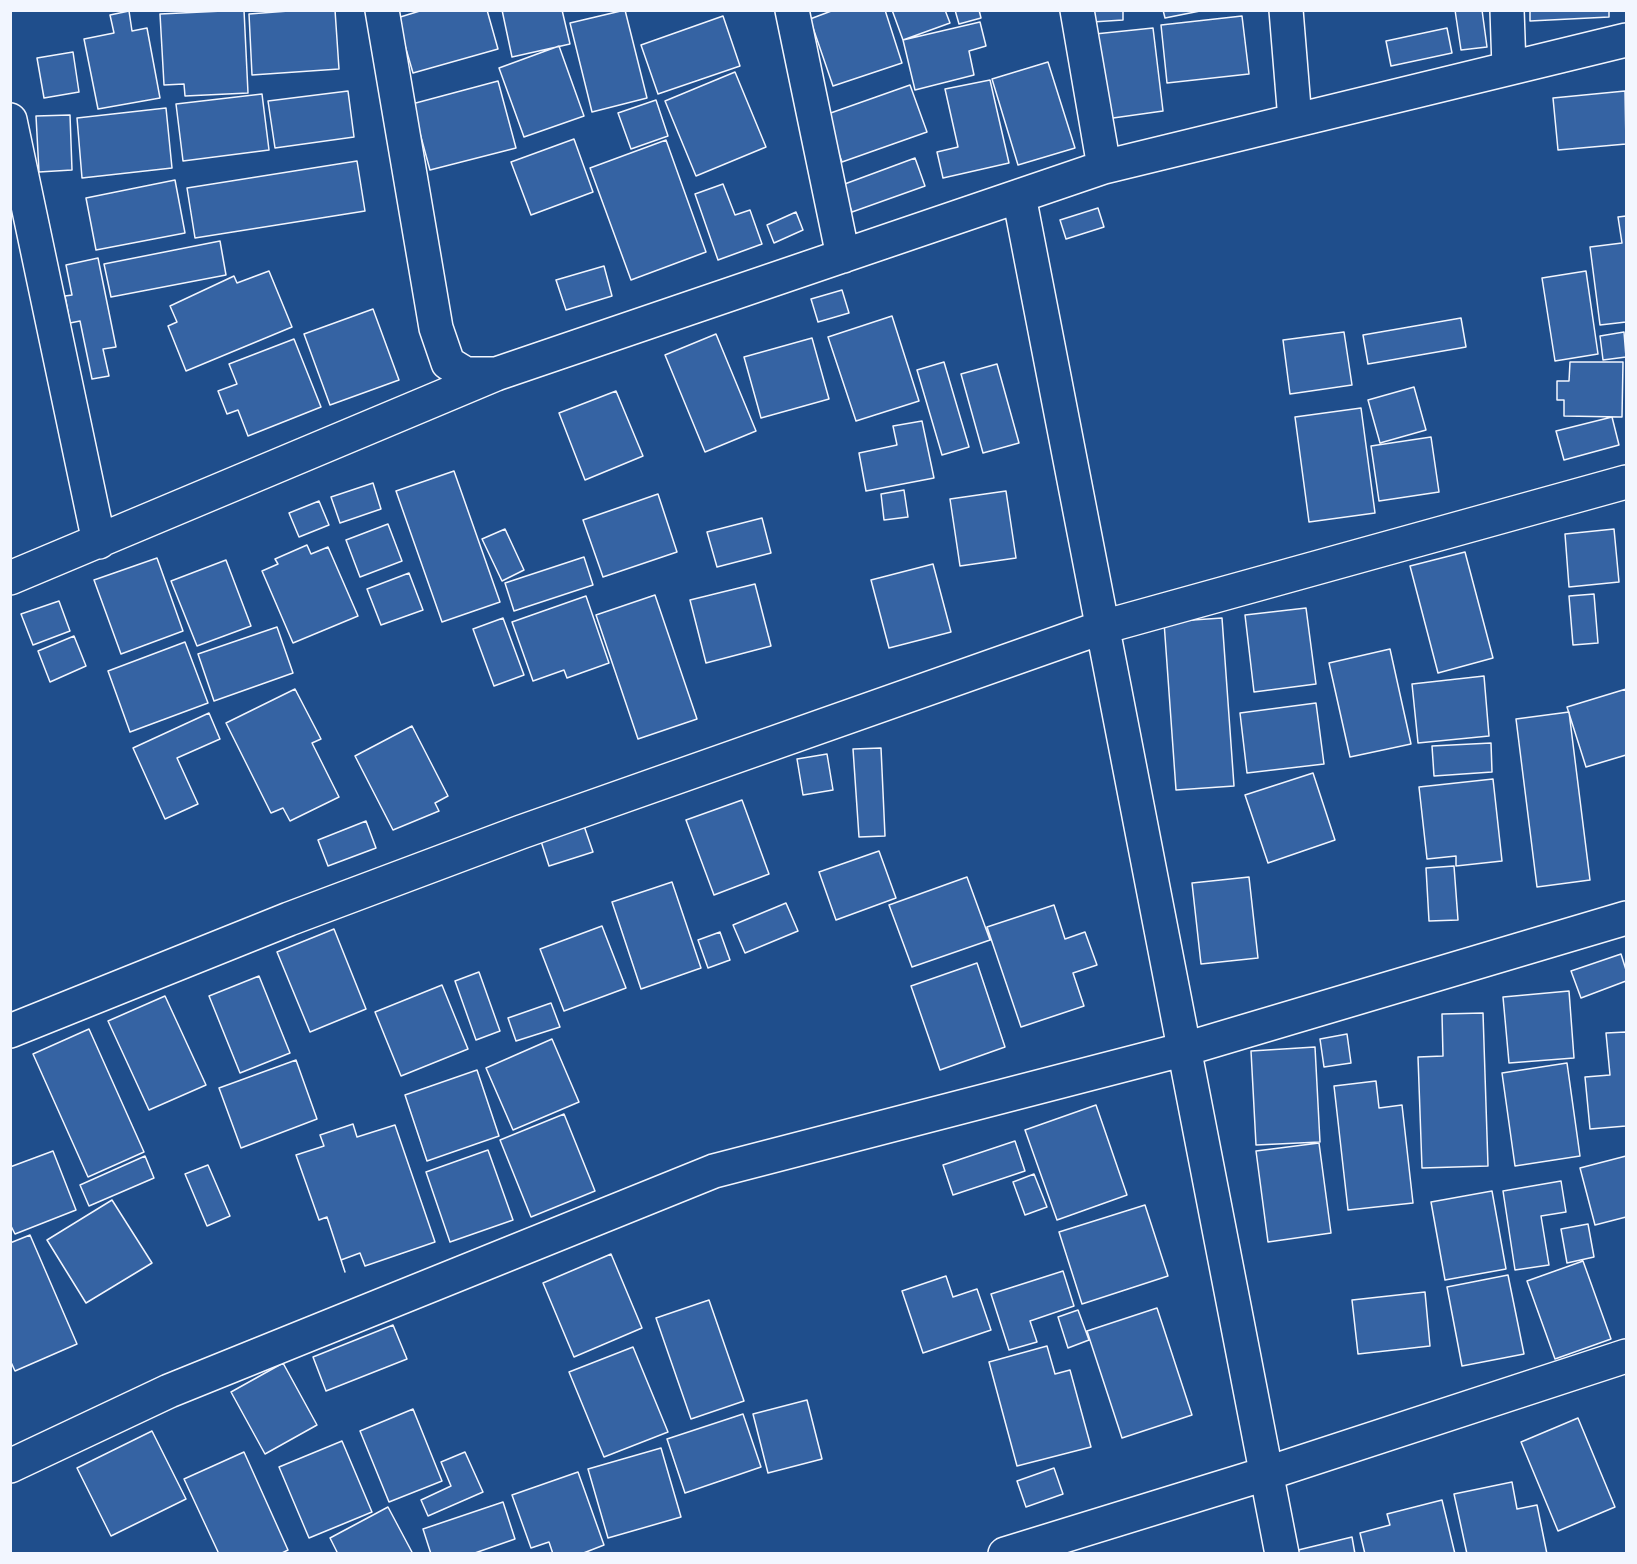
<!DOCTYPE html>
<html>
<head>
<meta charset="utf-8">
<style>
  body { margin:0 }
  #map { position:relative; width:1637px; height:1564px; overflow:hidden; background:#1f4e8c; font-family:"PT Sans",sans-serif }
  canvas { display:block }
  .frame { position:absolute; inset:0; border:12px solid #f2f6ff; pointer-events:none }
</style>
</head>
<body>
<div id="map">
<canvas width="1637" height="1564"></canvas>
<div class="frame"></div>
</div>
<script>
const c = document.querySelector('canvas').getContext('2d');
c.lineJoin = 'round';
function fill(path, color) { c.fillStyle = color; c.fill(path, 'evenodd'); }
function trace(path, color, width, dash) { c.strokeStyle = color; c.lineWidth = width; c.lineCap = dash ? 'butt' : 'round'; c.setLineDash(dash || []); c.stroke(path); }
const building = new Path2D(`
  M244,10L248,93L185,96L184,84L164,85L160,14Z
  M302,10H335L339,69L252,75L249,14Z
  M423,10H487L498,49L413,73L397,18Z
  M502,10H562L570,44L512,57Z
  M625,10L647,98L592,112L570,23Z
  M834,10H885L902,63L833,86L810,19Z
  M892,10H945L950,23L903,40Z
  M955,10H979L981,18L959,24Z
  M1091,10H1123V20L1092,22Z
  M1163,10H1205L1165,18Z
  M1455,10H1482L1487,47L1461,50Z
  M1530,10H1609V17L1530,21Z
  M129,11L132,31L147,28L160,98L98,109L84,39L114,33L110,15Z
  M723,16L740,66L658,94L641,45Z
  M1242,16L1249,74L1167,83L1161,25Z
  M980,22L986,46L969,51L974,75L915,90L903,40Z
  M1153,28L1163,111L1106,119L1095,34Z
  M1447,28L1452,53L1391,66L1386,41Z
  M559,46L584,116L524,137L499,68Z
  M73,52L79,92L44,98L37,58Z
  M1048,62L1075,148L1018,165L992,79Z
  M735,72L766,147L696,176L665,101Z
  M990,80L1009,163L943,178L937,152L958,147L945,89Z
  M498,81L516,148L430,170L412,104Z
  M910,85L927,132L842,162L825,115Z
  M348,91L354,137L275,148L268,101Z
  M1625,91L1626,144L1558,150L1553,98Z
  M262,94L269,150L183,161L176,104Z
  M656,100L668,136L631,149L618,113Z
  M166,108L172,168L82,178L77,118Z
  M70,115L72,170L39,172L36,116Z
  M574,139L593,192L531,215L511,162Z
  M666,140L706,252L631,280L590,168Z
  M915,158L925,186L852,212L842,185Z
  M357,161L365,211L195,238L187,188Z
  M175,180L185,233L96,250L86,198Z
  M723,184L735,215L750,210L762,244L718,260L695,194Z
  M1098,208L1104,227L1066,239L1060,220Z
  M796,212L803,230L774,243L767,225Z
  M1626,216V322L1600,325L1590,247L1622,243L1618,217Z
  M220,241L226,275L111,297L104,264Z
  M98,258L116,347L103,349L109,376L92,379L80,321L70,323L65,296L72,295L66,265Z
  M604,266L612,296L566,310L556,280Z
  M269,271L292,327L186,371L168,326L177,322L170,306L234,276L237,283Z
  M1586,271L1598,354L1555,361L1542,278Z
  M842,290L849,313L818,322L811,299Z
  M373,309L399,380L330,405L304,334Z
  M892,316L919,401L856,421L828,337Z
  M1461,318L1466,347L1368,364L1363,335Z
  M1344,332L1352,385L1290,394L1283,340Z
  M1624,332L1626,357L1603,360L1600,336Z
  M716,334L756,431L705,452L665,355Z
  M812,338L829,399L761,418L744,357Z
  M294,339L321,407L248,436L238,410L227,414L218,391L237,384L229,364Z
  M944,362L969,447L942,455L917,370Z
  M1570,362H1623L1622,417L1564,416V400H1557V381H1569Z
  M997,364L1019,443L983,453L961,374Z
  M1414,387L1426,430L1380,443L1368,400Z
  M616,391L643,456L585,480L559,413Z
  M1361,408L1375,513L1309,522L1295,417Z
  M1612,417L1619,445L1564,460L1556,431Z
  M922,421L934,478L866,491L859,453L897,445L893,426Z
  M1431,437L1439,492L1379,501L1371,446Z
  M454,471L500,602L442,622L396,491Z
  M373,483L381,509L340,523L331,497Z
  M904,490L908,517L884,520L881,494Z
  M1006,491L1016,558L960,566L950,499Z
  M658,494L677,552L603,577L583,520Z
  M319,501L329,525L299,537L289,513Z
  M762,518L771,553L717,567L707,532Z
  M388,524L402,561L360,577L346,540Z
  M505,529L524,570L502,581L482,539Z
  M1614,529L1619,582L1569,587L1565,534Z
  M307,545L311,554L328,547L358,616L293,643L262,571L278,564L275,559Z
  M1465,552L1493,658L1438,673L1410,566Z
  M584,557L593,585L514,611L505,583Z
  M157,558L183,631L121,654L94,580Z
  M226,560L251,626L197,646L171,581Z
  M933,564L951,632L889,648L871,580Z
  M409,573L423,610L381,625L367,589Z
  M755,584L771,646L706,663L690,600Z
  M1594,594L1598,643L1573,645L1569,596Z
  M655,595L697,719L638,739L596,615Z
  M586,596L609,663L567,678L564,670L533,681L512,622Z
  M59,601L70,631L33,645L21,614Z
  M1306,608L1316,684L1254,692L1245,615Z
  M503,618L524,675L494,686L473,629Z
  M1222,618L1234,786L1176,790L1164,622Z
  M277,627L293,673L214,701L198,654Z
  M74,636L86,666L50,682L38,651Z
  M185,642L208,703L130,732L108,671Z
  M1390,649L1411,744L1350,757L1329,663Z
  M1484,676L1489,736L1418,743L1412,684Z
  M295,689L321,739L312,743L339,797L290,821L283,808L271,813L226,723Z
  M1626,689V755L1586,767L1567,707Z
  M1316,703L1324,764L1247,773L1240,713Z
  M1569,712L1590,880L1537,887L1516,719Z
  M209,713L220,739L177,758L198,804L165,819L133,748Z
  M412,726L448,796L435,803L439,811L393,830L355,756Z
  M1491,743L1492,772L1434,776L1432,746Z
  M881,748L885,836L859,837L853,749Z
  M827,754L833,790L803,795L797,759Z
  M1313,773L1335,840L1268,863L1245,795Z
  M1493,779L1502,861L1456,866V856L1427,859L1419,787Z
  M742,800L769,874L714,895L686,820Z
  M582,820L593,852L549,866L539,835Z
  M366,821L376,848L328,866L318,840Z
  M879,851L896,898L836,920L819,872Z
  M1454,866L1458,920L1429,921L1426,868Z
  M967,877L990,940L912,967L889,905Z
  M1249,877L1258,958L1201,964L1192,883Z
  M672,882L701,968L641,989L612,902Z
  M786,903L798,931L745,953L733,925Z
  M1054,905L1065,939L1085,932L1097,965L1073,973L1084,1006L1021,1027L987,927Z
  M602,926L626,988L564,1011L540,949Z
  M334,929L366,1009L310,1032L277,952Z
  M720,932L730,960L708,968L698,940Z
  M1621,954L1626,970V981L1581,998L1571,971Z
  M977,963L1005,1047L940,1070L911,986Z
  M479,972L500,1031L476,1040L455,981Z
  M259,976L290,1053L240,1073L209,996Z
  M442,985L468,1049L401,1076L375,1012Z
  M1569,991L1574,1058L1509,1063L1503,997Z
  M165,996L206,1085L149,1110L108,1021Z
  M551,1003L560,1027L516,1041L508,1018Z
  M1483,1013L1488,1166L1422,1168L1418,1057L1443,1056L1442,1014Z
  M89,1029L144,1152L88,1177L33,1054Z
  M1626,1032V1126L1590,1129L1585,1077L1610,1075L1606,1033Z
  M1347,1034L1351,1063L1324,1067L1320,1039Z
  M552,1039L579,1102L513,1130L486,1068Z
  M1315,1047L1320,1142L1256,1145L1251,1051Z
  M296,1060L317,1119L241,1148L219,1088Z
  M1567,1063L1580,1156L1515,1166L1502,1073Z
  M477,1070L499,1136L427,1161L405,1095Z
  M1376,1081L1379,1108L1402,1105L1413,1203L1348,1210L1334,1086Z
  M1096,1105L1127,1195L1057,1220L1025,1130Z
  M564,1114L595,1191L531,1217L500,1140Z
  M353,1124L357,1137L395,1125L435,1242L365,1266L360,1253L341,1260L345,1272L327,1217L319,1220L296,1155L324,1146L320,1135Z
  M1015,1141L1025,1171L953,1195L943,1165Z
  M1319,1143L1331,1233L1268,1242L1256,1151Z
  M488,1150L513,1220L450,1242L426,1172Z
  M53,1151L76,1210L15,1234L10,1224V1167Z
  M145,1156L154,1178L89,1206L80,1185Z
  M1626,1156V1217L1595,1225L1580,1168Z
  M208,1165L230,1216L207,1226L185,1174Z
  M1034,1174L1047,1207L1025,1215L1013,1182Z
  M1561,1181L1566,1212L1541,1216L1549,1265L1515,1270L1503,1191Z
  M1492,1191L1506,1269L1445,1280L1431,1202Z
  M112,1200L152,1263L86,1303L47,1240Z
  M1145,1205L1168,1276L1082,1304L1059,1232Z
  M1588,1224L1594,1257L1567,1263L1561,1229Z
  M30,1235L77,1344L15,1371L10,1360V1243Z
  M611,1254L642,1328L574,1357L543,1283Z
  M1583,1261L1611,1339L1555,1359L1527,1281Z
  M1063,1271L1074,1306L1030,1321L1037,1342L1009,1350L991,1294Z
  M1508,1275L1524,1354L1462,1366L1447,1287Z
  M946,1276L953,1297L977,1289L991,1330L923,1353L902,1291Z
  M1425,1292L1430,1346L1358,1354L1352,1300Z
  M709,1300L744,1401L691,1419L656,1318Z
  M1157,1308L1192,1415L1122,1438L1087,1331Z
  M1078,1310L1089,1340L1068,1348L1058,1317Z
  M393,1325L407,1359L326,1391L313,1357Z
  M1047,1346L1055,1374L1070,1370L1091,1447L1017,1466L989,1362Z
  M633,1347L668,1432L604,1457L569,1372Z
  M283,1363L317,1425L265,1454L231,1392Z
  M807,1400L822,1459L768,1473L753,1414Z
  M413,1409L442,1481L389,1502L360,1431Z
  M743,1414L761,1467L685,1493L667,1439Z
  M1578,1418L1615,1507L1558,1531L1521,1442Z
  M152,1431L186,1499L111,1536L77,1468Z
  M342,1441L372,1512L309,1538L279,1467Z
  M661,1448L681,1517L608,1538L588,1469Z
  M244,1452L288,1550L280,1554H219L184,1479Z
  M465,1452L483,1492L428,1516L421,1500L451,1486L441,1462Z
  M1054,1468L1063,1494L1026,1507L1017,1481Z
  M578,1472L604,1545L581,1554H553L549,1542L531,1548L512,1495Z
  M1512,1482L1517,1509L1537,1505L1547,1554H1467L1454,1494Z
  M1442,1500L1455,1554H1365L1360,1533L1390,1525L1387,1514Z
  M503,1502L515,1539L472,1554H431L423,1529Z
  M388,1507L413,1554H338L330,1538Z
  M1352,1537L1355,1554H1294V1551Z`);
fill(building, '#3563a3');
trace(building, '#f2f6ff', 1.5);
const minor = new Path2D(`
  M382,10L436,328L448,363L466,374H496
  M792,10L843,256
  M1077,10L1104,167
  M1286,10L1295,120
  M1507,10L1509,67
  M10,120L99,542
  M1019,196L1282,1554
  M10,578L496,374L1104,167L1626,40
  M10,1031L289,919L521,832L1103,627L1626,482
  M10,1466L169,1391L714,1171L1185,1049L1626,918
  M1005,1554L1268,1473L1626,1356`);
trace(minor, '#f2f6ff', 36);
trace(minor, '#1f4e8c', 33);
</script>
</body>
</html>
